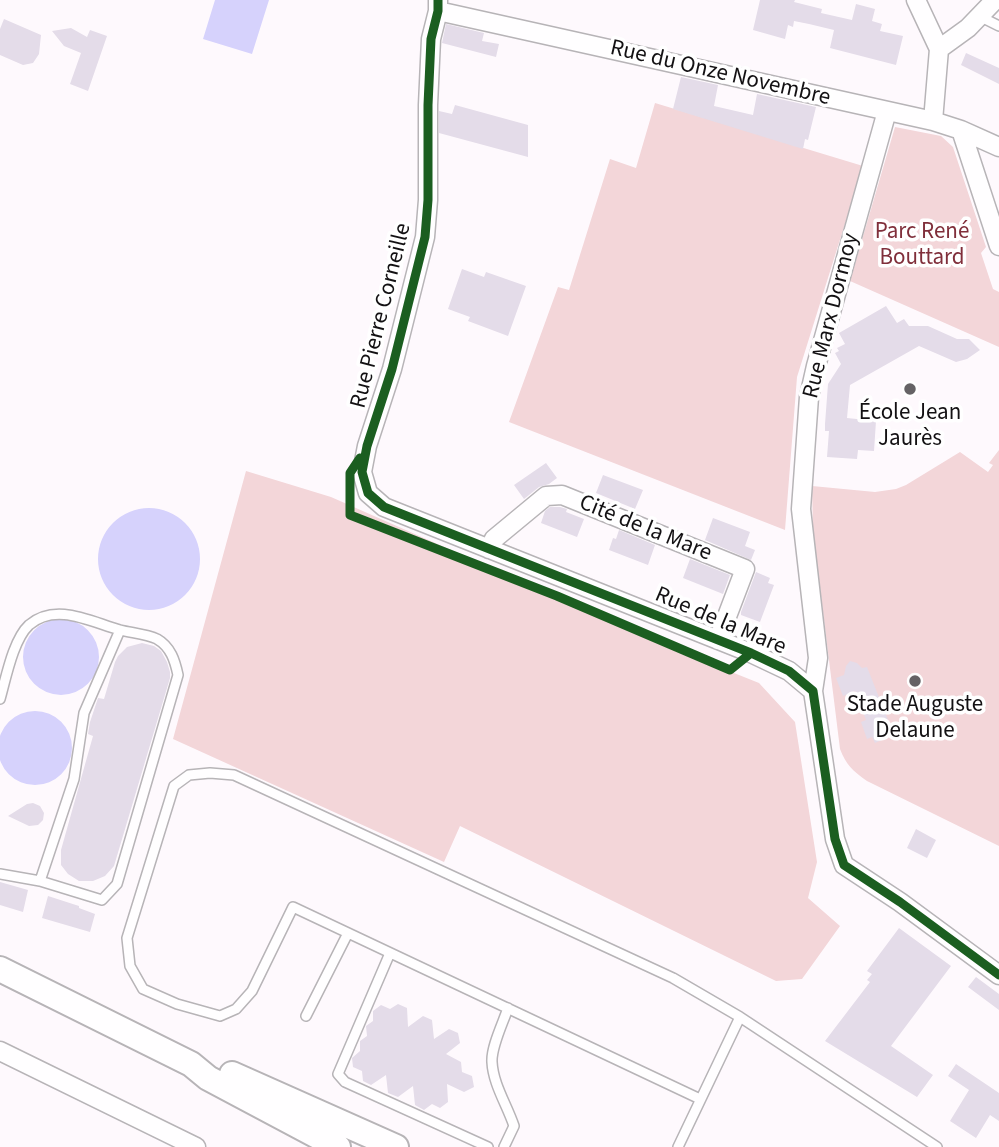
<!DOCTYPE html>
<html>
<head>
<meta charset="utf-8">
<style>
  body { margin:0 }
  canvas { display:block; background:#fef9fd }
</style>
</head>
<body>
<canvas width="999" height="1147"></canvas>
<script>
const c = document.querySelector('canvas').getContext('2d');
c.lineJoin = 'round';
function fill(path, color) { c.fillStyle = color; c.fill(path, 'evenodd'); }
function trace(path, color, width, dash) { c.strokeStyle = color; c.lineWidth = width; c.lineCap = dash ? 'butt' : 'round'; c.setLineDash(dash || []); c.stroke(path); }
function label(font, color, halo, rows, align = 'center') {
  c.font = font + ' "Source Sans 3",sans-serif'; c.lineWidth = 7; c.setLineDash([]); c.textBaseline = 'middle'; c.strokeStyle = halo; c.fillStyle = color; for (const [text, x, y, turn = 0] of rows) {
    c.save(); c.translate(x, y); c.rotate((+turn || 0) * Math.PI / 180); c.textAlign = isNaN(turn) ? turn : align; if (halo) c.strokeText(text, 0, 0); c.fillText(text, 0, 0); c.restore();
  }
}
fill(new Path2D(`
  M655,103L863,166L797,377L785,530L509,422L558,287L569,290L610,159L636,168Z
  M895,127L941,136L953,147L986,247L981,253L993,289L999,292V347L850,281Z
  M999,450V846L867,781C853,771 846,765 840,749L813,531L812,486L875,492L896,489L906,485L960,452L988,472L993,465L989,463Z
  M246,471L331,497L689,655L759,683L795,722L817,862L808,898L840,926L802,979L776,981L460,826L444,862L173,739Z`), '#f3d6d9');
fill(new Path2D(`
  M215,0H269L252,54L203,39Z
  M98 559a51 51 0 1 1 102 0a51 51 0 1 1-102 0Z
  M23 657a38 38 0 1 1 76 0a38 38 0 1 1-76 0Z
  M-2 748a37 37 0 1 1 74 0a37 37 0 1 1-74 0Z`), '#d6d2fc');
fill(new Path2D(`
  M760,0H795L794,2L822,9L821,13L852,20L856,4L875,9L872,21L882,24L880,31L903,36L896,65L830,48L834,30L809,24L794,21L793,27L788,25L785,39L753,30Z
  M4,19L41,35L39,54L33,63L23,65L0,55V29Z
  M446,24L484,33L482,41L499,44L496,57L442,43Z
  M71,28L87,37L90,30L107,36L88,91L70,84L81,53L64,46L52,31Z
  M966,53L999,68V84L961,65Z
  M681,77L718,85L714,106L753,115L757,94L816,107L808,140L805,139L803,149L673,109Z
  M455,105L528,125V157L439,133V111L452,114Z
  M462,269L484,277L486,272L526,286L508,336L468,321L470,317L448,309Z
  M886,306L897,323L904,319L909,326H928L957,339H969L980,350L967,359L956,362L919,346L850,385L847,418L876,421L874,451L858,450L857,459L827,457L829,431H825V424L828,384L841,364L835,353L839,351L837,348L845,344L839,333Z
  M546,463L557,478L549,484L539,487L524,499L514,485Z
  M603,475L643,490L635,509L596,493Z
  M550,507H560L567,509L566,512L584,519L577,537L541,523L545,511Z
  M713,518L750,532L745,546L755,550L751,560L705,540Z
  M619,530L655,545L648,565L609,550L613,538L616,539Z
  M690,559L730,575L723,594L683,578Z
  M756,572L770,578L768,583L774,585L760,622L741,615V612Z
  M142,643L154,646L161,651L167,662L170,672V678L114,866L105,876L93,881H79L68,874L61,865V850L93,736L88,734L90,722L98,698L104,699L115,662L118,656L127,647Z
  M850,661L857,663L862,668L867,667L888,720L885,721L891,736L875,743L872,737L867,739L861,722L866,720L855,691L843,696L836,678L844,675L846,666Z
  M33,803L40,806L44,813L43,820L38,825L29,826L8,816L27,804Z
  M916,829L936,840L927,858L907,848Z
  M0,882L28,890L23,912L0,905Z
  M48,896L79,906V908L95,914L90,932L42,918Z
  M899,928L951,966L891,1046L933,1075L917,1097L825,1041L870,982L867,980L872,974L867,971Z
  M976,977L999,994V1010L968,987Z
  M398,1004L407,1008L408,1027L423,1016L432,1020L434,1039L449,1029L458,1033L460,1043L446,1054L461,1062L462,1072L472,1076L474,1087L464,1092L447,1084L448,1102L440,1108L432,1104L424,1110L415,1105L413,1086L398,1097L388,1093L386,1075L371,1085L363,1081L362,1071L353,1067L352,1058L360,1051V1041L367,1036L366,1026L373,1021V1011L381,1005L390,1009Z
  M956,1064L999,1093V1121L990,1115L976,1138L950,1121L969,1090L948,1076Z`), '#e4dce9');
const lane = new Path2D(`
  M979,16L999,26
  M0,699C6,678 13,640 29,625C56,602 91,622 120,630C132,633 147,634 157,639C171,647 175,661 178,675L117,884L102,900L40,881
  M0,874L40,881L74,779L84,713L120,630
  M390,953L338,1074L345,1082L488,1147
  M306,1016L348,933
  M700,1099L293,907L252,991L236,1009L220,1016L177,1004L143,989L130,966L127,938L174,786L189,775L210,773L234,775L673,978L740,1017
  M504,1147L514,1126C507,1105 493,1084 492,1062C491,1047 503,1023 508,1008
  M678,1147L740,1017L937,1147`);
const street = new Path2D(`
  M438,0V11L431,39L428,105V200L425,237L392,369L367,446L362,472L368,493L384,507L751,653L789,671L813,691L835,839L844,865L900,902L999,975
  M916,0L939,49
  M438,11L933,121L961,130L999,147
  M933,121L939,49L968,28L995,0
  M961,130L999,246
  M489,549L494,539L546,496L562,495L745,569L718,640
  M813,691L818,658L801,509L809,397L816,366L887,111
  M0,1051L196,1147`);
const secondary = new Path2D(`
  M0,969L191,1064L208,1078L338,1147
  M232,1074L396,1147`);
trace(lane, '#b7b4b7', 12);
trace(street, '#b7b4b7', 21);
trace(secondary, '#b7b4b7', 28);
trace(lane, '#fffeff', 9);
trace(street, '#fffeff', 18);
trace(secondary, '#fffeff', 24);
trace(new Path2D(`
  M438,0V11L431,39L428,105V200L425,237L392,369L367,446L362,472L368,493L384,507L751,653L789,671L813,691L835,839L844,865L900,902L999,975
  M360,458L350,473V515L557,596L730,670L751,653`), '#1b5e20', 9);
for (const [x, y, r, color] of [
  [910,389,7,"#656265"],
  [915,681,7,"#656265"]
]) { const dot = new Path2D(); dot.arc(x, y, r, 0, 2 * Math.PI); c.fillStyle = color; c.fill(dot); trace(dot, '#fff', 2.5); }
label('23px', '#131113', '#fff', [
  ["Rue du Onze Novembre",720,74,13],
  ["Rue Pierre Corneille",382,316,-76],
  ["Rue Marx Dormoy",832,316,-76],
  ["Cité de la Mare",645,529,22],
  ["Rue de la Mare",720,622,23]
]);
label('23px', '#802f3b', '#fff', [
  ["Parc René",922,233],
  ["Bouttard",922,259]
]);
label('23px', '#131113', '#fff', [
  ["École Jean",910,414],
  ["Jaurès",910,440],
  ["Stade Auguste",915,706],
  ["Delaune",915,732]
]);
</script>
</body>
</html>
